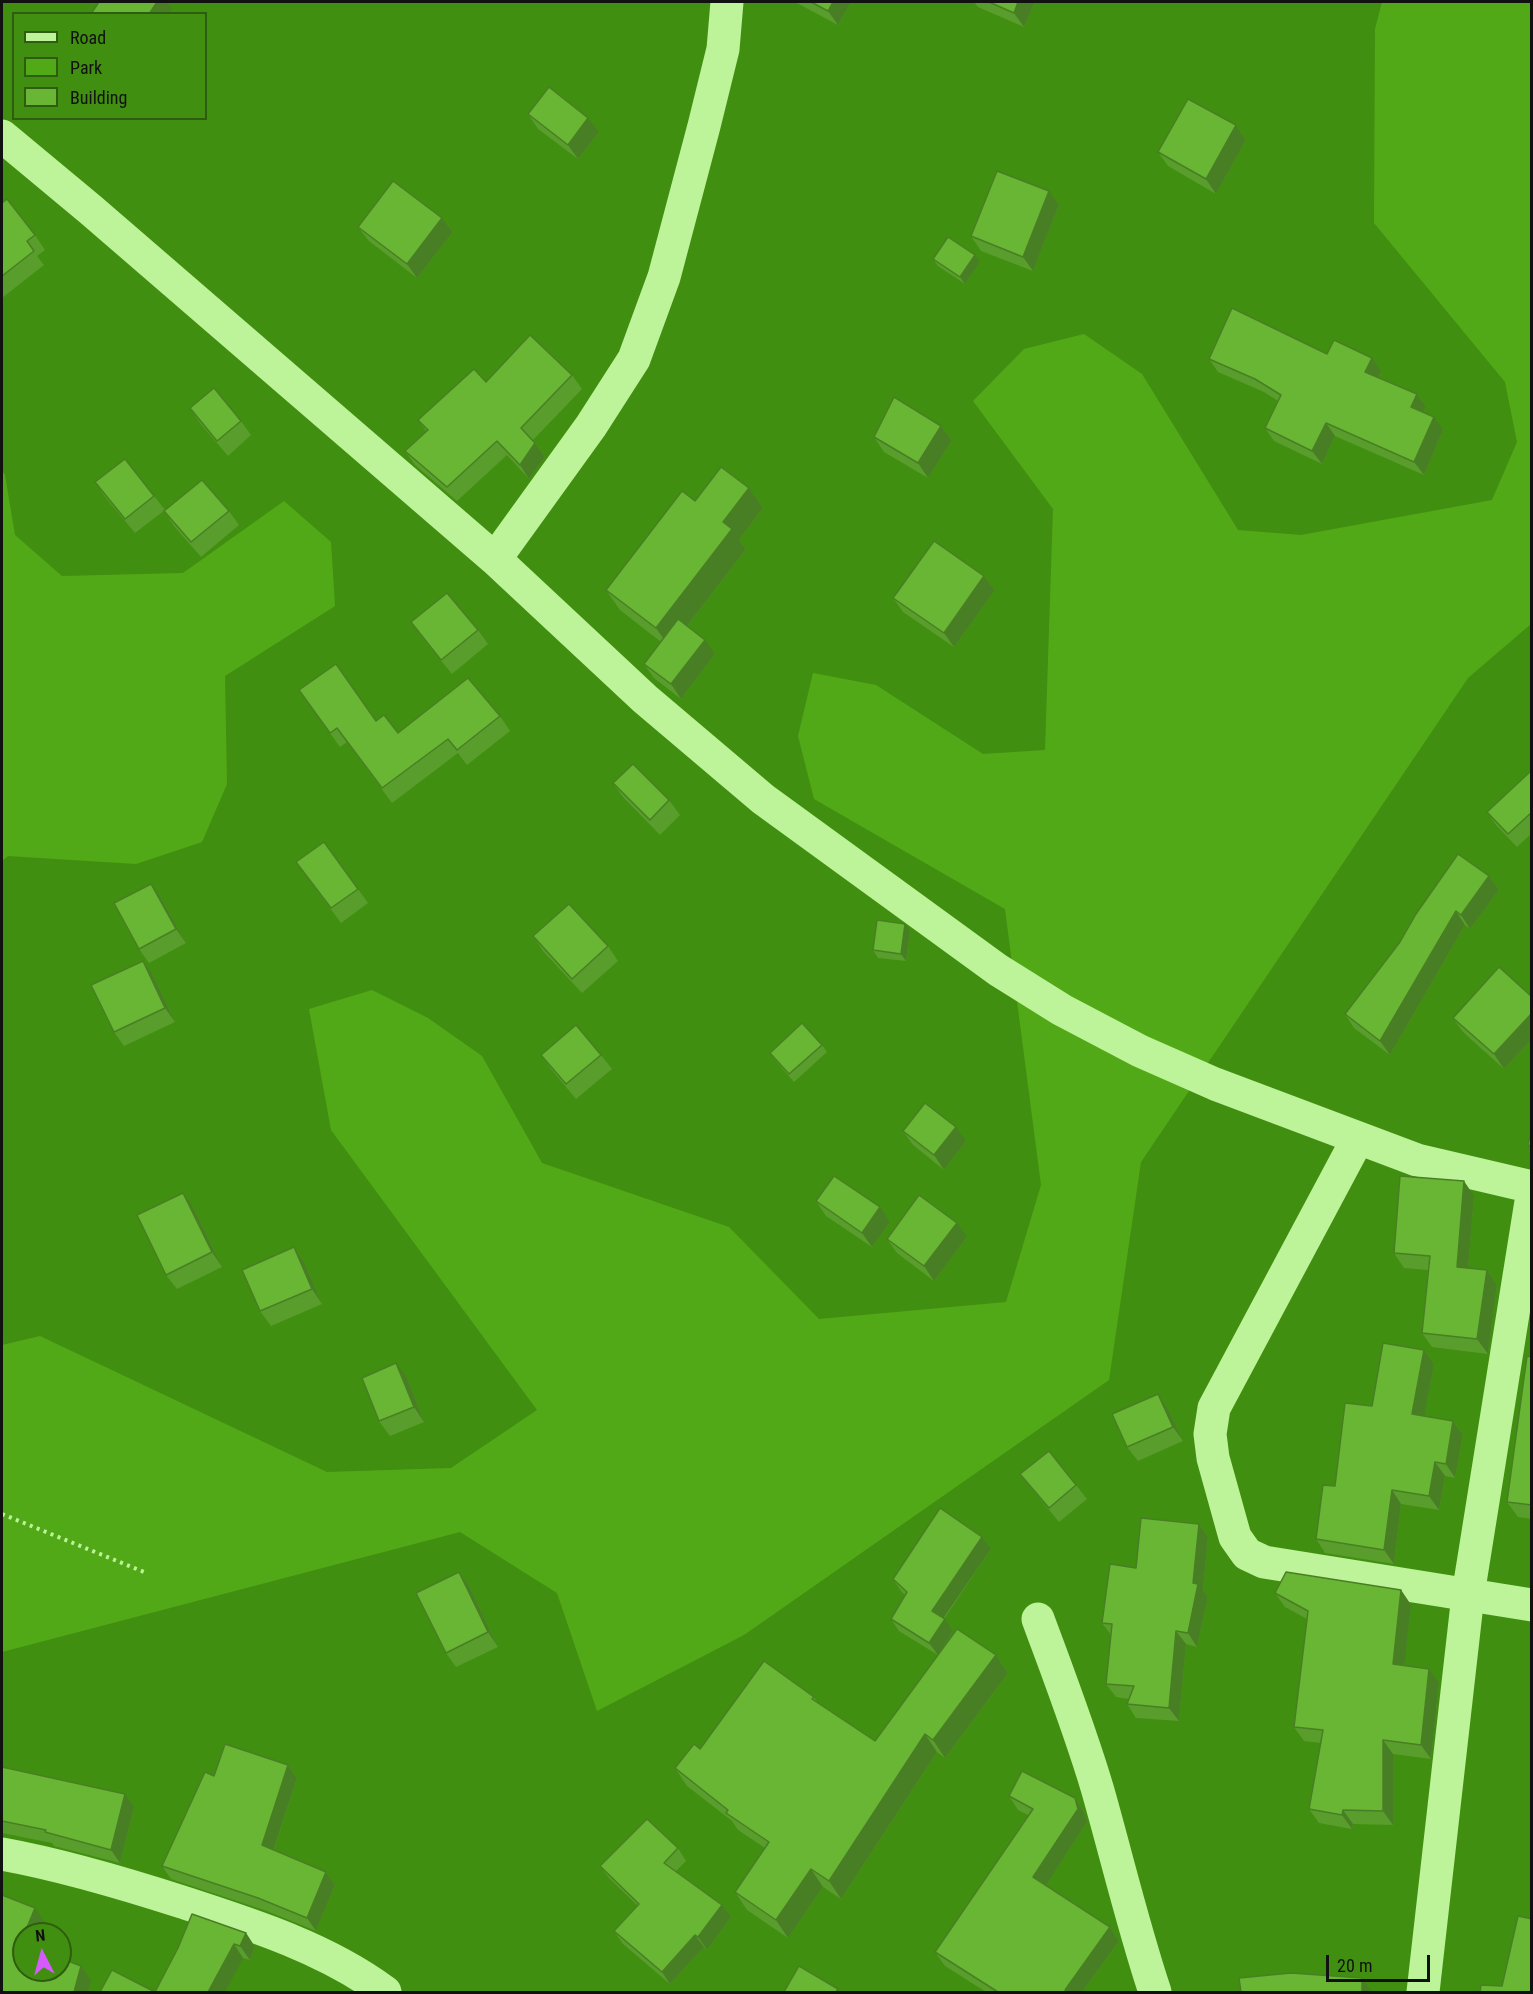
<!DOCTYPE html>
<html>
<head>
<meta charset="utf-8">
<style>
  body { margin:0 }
  #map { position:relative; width:1533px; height:1994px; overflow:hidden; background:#418f10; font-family:"Roboto Condensed",sans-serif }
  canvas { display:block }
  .frame { position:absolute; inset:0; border:3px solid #111; pointer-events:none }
  .legend { position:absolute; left:12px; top:12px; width:195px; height:108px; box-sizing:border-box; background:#418f10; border:2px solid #2e5d10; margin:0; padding:8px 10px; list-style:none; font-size:18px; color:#111 }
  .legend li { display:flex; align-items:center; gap:12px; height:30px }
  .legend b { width:30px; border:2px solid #2e5d10 }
  .north { position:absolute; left:12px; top:1922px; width:60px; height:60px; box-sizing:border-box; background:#418f10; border:2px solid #2e5d10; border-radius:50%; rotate:354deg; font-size:16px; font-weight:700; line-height:24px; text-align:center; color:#111 }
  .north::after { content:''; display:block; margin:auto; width:21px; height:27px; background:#d75aff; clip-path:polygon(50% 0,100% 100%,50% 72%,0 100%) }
  .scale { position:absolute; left:1326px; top:1955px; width:104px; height:27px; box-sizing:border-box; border:3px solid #111; border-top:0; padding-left:8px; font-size:18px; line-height:21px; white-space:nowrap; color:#111; -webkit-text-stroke:4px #418f10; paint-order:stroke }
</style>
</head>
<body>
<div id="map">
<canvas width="1533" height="1994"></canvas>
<div class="frame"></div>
<ul class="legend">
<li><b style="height:8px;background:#bdf399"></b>Road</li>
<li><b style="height:16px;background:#52a917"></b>Park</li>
<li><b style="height:16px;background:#68b634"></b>Building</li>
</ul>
<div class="north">N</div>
<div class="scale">20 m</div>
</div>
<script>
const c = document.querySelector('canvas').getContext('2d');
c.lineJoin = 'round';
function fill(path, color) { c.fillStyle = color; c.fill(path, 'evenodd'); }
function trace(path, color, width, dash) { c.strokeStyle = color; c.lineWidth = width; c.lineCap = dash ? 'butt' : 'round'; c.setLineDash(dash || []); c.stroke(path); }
fill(new Path2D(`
  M1382,2H1531V624L1468,678L1141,1162L1109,1380L744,1635L597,1711L557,1593L460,1532L2,1652V1345L40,1336L327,1472L451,1468L537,1410L331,1130L309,1009L372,990L428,1018L482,1056L542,1163L729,1227L819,1319L1006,1302L1041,1185L1005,909L814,799L798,736L813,673L876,685L983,754L1045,750L1053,509L973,401L1024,349L1084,334L1142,374L1238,530L1301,535L1492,500L1517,442L1505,382L1374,223L1375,29Z
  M2,471L5,475L15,535L62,576L183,573L284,501L331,542L335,606L225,676L227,784L202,842L136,864L8,856L2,861Z`), '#52a917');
trace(new Path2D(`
  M2,1514L144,1572`), '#bdf399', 4, [3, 4.5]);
trace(new Path2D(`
  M2,136L91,210L495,559L645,699L763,799L998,970L1062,1010L1140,1051L1215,1084L1417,1160L1532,1187
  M495,559L591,426L634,359L664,277L704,126L723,49L727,2
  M1357,1140L1214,1408L1210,1434L1213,1458L1235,1537L1247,1554L1264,1562L1532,1605
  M1038,1619C1059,1676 1081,1733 1098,1791C1117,1858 1133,1926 1155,1992
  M2,1854C63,1865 123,1883 182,1902C250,1924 326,1948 385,1992
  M1423,1992L1468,1595L1532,1195`), '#bdf399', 33);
fill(new Path2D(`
  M795,2H851L838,25Z
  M974,2H1035L1024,27L978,7Z
  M528,114L599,132L578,159L538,129Z
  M1236,125L1246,140L1216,194L1168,166L1158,152Z
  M2,203L35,235L45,250L37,256L44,265L2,298Z
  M1059,205L1033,271L981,251L971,236Z
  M442,218L453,232L417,278L369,241L358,227Z
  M933,259L980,262L965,284L938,266Z
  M1327,354L1381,371L1378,377L1417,394L1426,407L1424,412L1443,430L1424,475L1335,436L1322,464L1274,441L1265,428L1278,401L1264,392L1218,372L1209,359Z
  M572,375L582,389L533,440L545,457L529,479L507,455L457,501L415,465L405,451L426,431L418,420L486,382Z
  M190,408L241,421L251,435L228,456L200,423Z
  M941,426L952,440L928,478L884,452L874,437Z
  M95,482L154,496L165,510L135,533L105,497Z
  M749,488L763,508L739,540L746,549L687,626L715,654L681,699L654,678L644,664L661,642L620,610L606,590L695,501Z
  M164,511H229L239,525L201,557L174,526Z
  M984,576L995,590L954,647L903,612L893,598Z
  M411,622L478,630L488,644L452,674L421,636Z
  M299,690L376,721L398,733L500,716L510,731L467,765L458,753L392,803L347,742L340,747Z
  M1532,770V833L1517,847L1496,825L1487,812Z
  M613,783L669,800L680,815L660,835L623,797Z
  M306,876L358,889L368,903L341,923Z
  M1489,876L1499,890L1470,929L1465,925L1390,1055L1354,1028L1345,1014Z
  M161,898L186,943L149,963L139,949Z
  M910,931L906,961L878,958L873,950Z
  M533,936L608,946L618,961L582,993L543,951Z
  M153,975L175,1022L124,1046L114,1032Z
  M1532,997V1039L1504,1069L1463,1032L1453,1018Z
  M822,1045L827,1052L794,1082L775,1060L770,1053Z
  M541,1055H601L612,1069L576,1099L551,1069Z
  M903,1131L966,1141L944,1170L913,1145Z
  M1474,1196L1468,1268L1487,1270L1497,1285L1488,1354L1432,1347L1422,1333L1428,1270L1404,1268L1394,1253Z
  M816,1201L890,1222L872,1247L826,1216Z
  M193,1207L222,1267L177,1289L166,1275Z
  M967,1237L934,1281L897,1253L887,1239Z
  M294,1247L304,1262L322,1304L271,1326L260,1311Z
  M1424,1350L1434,1364L1424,1416L1453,1421L1463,1435L1455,1478L1445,1476L1439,1510L1401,1504L1394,1564L1325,1553L1316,1539L1335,1486L1372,1406Z
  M1532,1354V1519L1518,1517L1507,1502Z
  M407,1378L424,1422L390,1436L379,1421Z
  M1158,1394L1168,1409L1183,1441L1138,1461L1127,1447Z
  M1020,1474L1076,1485L1087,1499L1059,1522L1031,1488Z
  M1199,1524L1208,1537L1203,1590L1208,1597L1197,1647L1186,1644L1179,1721L1136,1718L1127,1704L1129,1699L1116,1697L1106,1684L1111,1635L1102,1623L1136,1568Z
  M991,1549L944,1619L953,1631L938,1655L899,1631L891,1619L905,1595L901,1591L893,1579Z
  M459,1572L469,1586L498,1647L456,1667L446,1653Z
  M1401,1590L1411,1605L1404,1665L1439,1683L1431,1759L1393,1754V1825L1353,1824L1352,1829L1319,1823L1309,1809L1321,1743L1304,1741L1294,1727L1307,1619L1285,1607L1275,1593Z
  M996,1655L1008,1673L945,1758L937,1752L841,1899L823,1887L788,1938L747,1910L735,1892L765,1848L738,1830L732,1821L687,1786L675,1768L700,1749L814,1697L817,1702L875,1741Z
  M288,1765L297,1778L274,1850L326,1872L335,1885L316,1931L267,1911L171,1879L162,1866L214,1776Z
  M2,1767L134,1807L120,1863L54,1846L52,1843L2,1833Z
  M1009,1796L1075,1798L1084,1812L1087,1822L1046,1885L1110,1927L1119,1941L1082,1992H986L945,1966L935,1952L1028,1815L1018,1810Z
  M678,1848L686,1861L676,1871L731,1917L707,1950L704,1947L670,1984L623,1944L614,1931L638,1906L609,1878L600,1866Z
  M246,1933L255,1947L250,1960L243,1958L155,1992Z`), '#599d2d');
fill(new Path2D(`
  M157,2H167L172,9L169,14H149Z
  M833,2H851L838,25L828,11Z
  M1018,2H1035L1024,27L1014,13Z
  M588,118L599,132L578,159L568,145Z
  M1236,125L1246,140L1216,194L1206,179Z
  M1049,191L1059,205L1033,271L1023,257Z
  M442,218L453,232L417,278L407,264Z
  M975,255L980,262L965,284L960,277Z
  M1372,358L1381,371L1374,385L1365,372Z
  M1417,394L1426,407L1420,420L1411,407Z
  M1434,417L1443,430L1424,475L1414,462Z
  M1326,423L1335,436L1322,464L1312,451Z
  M941,426L952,440L928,478L918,463Z
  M535,443L545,457L529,479L520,465Z
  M749,488L763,508L739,540L746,549L670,648L656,628L723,522Z
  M984,576L995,590L954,647L944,633Z
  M705,640L715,654L681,699L671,684Z
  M1489,876L1499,890L1470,929L1461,915Z
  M151,884L161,898L186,943L176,929Z
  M1456,911L1465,925L1390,1055L1380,1041Z
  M905,924L910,931L906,961L901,954Z
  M143,961L153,975L175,1022L165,1008Z
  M1532,1013V1039L1504,1069L1494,1054Z
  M956,1127L966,1141L944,1170L934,1155Z
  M1464,1181L1474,1196L1467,1282L1457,1267Z
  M183,1193L193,1207L222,1267L212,1252Z
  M880,1207L890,1222L872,1247L862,1233Z
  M957,1223L967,1237L934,1281L924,1266Z
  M294,1247L304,1262L322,1304L312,1289Z
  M1487,1270L1497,1285L1488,1354L1477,1339Z
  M1424,1350L1434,1364L1422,1428L1412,1414Z
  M396,1363L407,1378L424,1422L414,1407Z
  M1158,1394L1168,1409L1183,1441L1173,1427Z
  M1453,1421L1463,1435L1455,1478L1446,1464Z
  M1435,1462L1445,1476L1439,1510L1429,1496Z
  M1392,1490L1401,1504L1394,1564L1384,1550Z
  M1199,1524L1208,1537L1203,1590L1208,1597L1197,1647L1188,1633Z
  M982,1537L991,1549L940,1623L932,1611Z
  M459,1572L469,1586L498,1647L488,1632Z
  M1401,1590L1411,1605L1403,1678L1393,1664Z
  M945,1619L953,1631L938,1655L929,1643Z
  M1176,1631L1186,1644L1179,1721L1169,1708Z
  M996,1655L1008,1673L945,1758L933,1740Z
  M1429,1669L1439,1683L1431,1759L1421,1745Z
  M925,1734L937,1752L841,1899L829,1881Z
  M1383,1740L1393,1754V1825L1383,1811Z
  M288,1765L297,1778L271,1858L262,1845Z
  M125,1794L134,1807L120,1863L111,1850Z
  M1075,1798L1084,1812L1087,1822L1043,1890L1033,1877Z
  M1343,1810L1353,1824L1352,1829L1342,1815Z
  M811,1869L823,1887L788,1938L776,1920Z
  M326,1872L335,1885L316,1931L307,1918Z
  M722,1905L731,1917L707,1950L698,1937Z
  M35,1908L45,1922L40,1934H24V1946L21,1942Z
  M1110,1927L1119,1941L1082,1992H1067L1065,1990Z
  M246,1933L255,1947L250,1960L240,1946Z
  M695,1935L704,1947L670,1984L662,1972Z
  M234,1944L243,1958L225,1992H208Z
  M81,1966L91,1980L88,1992H74Z
  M1362,1978L1372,1992H1362Z`), '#497f24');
const building = new Path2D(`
  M99,2H157L149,14H91Z
  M811,2H833L828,11Z
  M989,2H1018L1014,13Z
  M549,87L588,118L568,145L528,114Z
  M1188,99L1236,125L1206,179L1158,152Z
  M997,171L1049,191L1023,257L971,236Z
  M393,181L442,218L407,264L358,227Z
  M7,199L35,235L27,241L34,251L2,276V203Z
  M948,237L975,255L960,277L933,259Z
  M1232,308L1327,354L1334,340L1372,358L1365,372L1417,394L1411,407L1434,417L1414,462L1326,423L1312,451L1265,428L1281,395L1255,379L1209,359Z
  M530,335L572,375L521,428L535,443L520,465L497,441L447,487L405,451L428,430L418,420L474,369L486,382Z
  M214,388L241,421L217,441L190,408Z
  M894,397L941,426L918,463L874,437Z
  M125,459L154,496L125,519L95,482Z
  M721,467L749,488L723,522L732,529L656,628L606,590L682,491L695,501Z
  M202,480L229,511L191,542L164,511Z
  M934,541L984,576L944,633L893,598Z
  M447,593L478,630L441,660L411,622Z
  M678,619L705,640L671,684L644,664Z
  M336,664L376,721L384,715L398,733L468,678L500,716L457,750L448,739L382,788L337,728L330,733L299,690Z
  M633,764L669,800L650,820L613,783Z
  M1532,770V812L1508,834L1487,812Z
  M324,842L358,889L331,908L296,862Z
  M1458,854L1489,876L1461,915L1456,911L1380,1041L1345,1014L1400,942L1416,914Z
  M151,884L176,929L139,949L114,903Z
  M569,904L608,946L572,979L533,936Z
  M877,920L905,924L901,954L873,950Z
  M143,961L165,1008L114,1032L91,985Z
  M1499,967L1532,997V1013L1494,1054L1453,1018Z
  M802,1023L822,1045L789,1074L770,1053Z
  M576,1025L601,1055L566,1084L541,1055Z
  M925,1103L956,1127L934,1155L903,1131Z
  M1532,1127V1146L1528,1145Z
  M834,1176L880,1207L862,1233L816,1201Z
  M1400,1176L1464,1181L1457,1267L1487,1270L1477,1339L1422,1333L1430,1256L1394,1253Z
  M183,1193L212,1252L166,1275L137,1215Z
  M919,1195L957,1223L924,1266L887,1239Z
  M294,1247L312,1289L260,1311L242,1270Z
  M1383,1343L1424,1350L1412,1414L1453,1421L1446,1464L1435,1462L1429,1496L1392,1490L1384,1550L1316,1539L1323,1485L1335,1486L1345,1403L1372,1406Z
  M1532,1354V1505L1507,1502L1527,1356L1531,1357Z
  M396,1363L414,1407L379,1421L362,1378Z
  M1158,1394L1173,1427L1127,1447L1112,1414Z
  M1049,1451L1076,1485L1049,1508L1020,1474Z
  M940,1508L982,1537L932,1611L945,1619L929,1643L891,1619L907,1592L893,1579Z
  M1141,1518L1199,1524L1193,1583L1198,1584L1188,1633L1176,1631L1169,1708L1127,1704L1134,1686L1106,1684L1112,1624L1102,1623L1110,1564L1136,1568Z
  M459,1572L488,1632L446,1653L416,1593Z
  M1286,1572L1401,1590L1393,1664L1429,1669L1421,1745L1383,1740V1811L1343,1810L1342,1815L1309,1809L1323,1730L1294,1727L1308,1611L1275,1593Z
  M957,1629L996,1655L933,1740L925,1734L829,1881L811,1869L776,1920L735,1892L769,1842L726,1813L728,1810L675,1768L694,1744L700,1749L764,1661L814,1697L812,1699L875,1741Z
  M225,1744L288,1765L262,1845L326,1872L307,1918L258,1898L162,1866L205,1772L214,1776Z
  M2,1767L125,1794L111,1850L45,1832L46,1830L2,1821Z
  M1022,1771L1075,1798L1078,1809L1033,1877L1110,1927L1065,1990L1071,1992H998L935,1952L1033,1809L1009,1796Z
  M647,1819L678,1848L664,1863L722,1905L698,1937L695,1935L662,1972L614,1931L639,1904L600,1866Z
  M2,1895L35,1908L21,1942L24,1943V1970H60V1958L81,1966L74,1992H2Z
  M192,1914L246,1933L240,1946L234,1944L208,1992H100L112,1970L155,1992L178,1948Z
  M1518,1916L1532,1919V1992H1480L1481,1985L1502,1986Z
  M799,1966L838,1989L836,1992H784Z
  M1291,1973L1362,1978V1992H1241L1239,1978Z`);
fill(building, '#68b634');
trace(building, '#497f24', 1.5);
</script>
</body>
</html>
